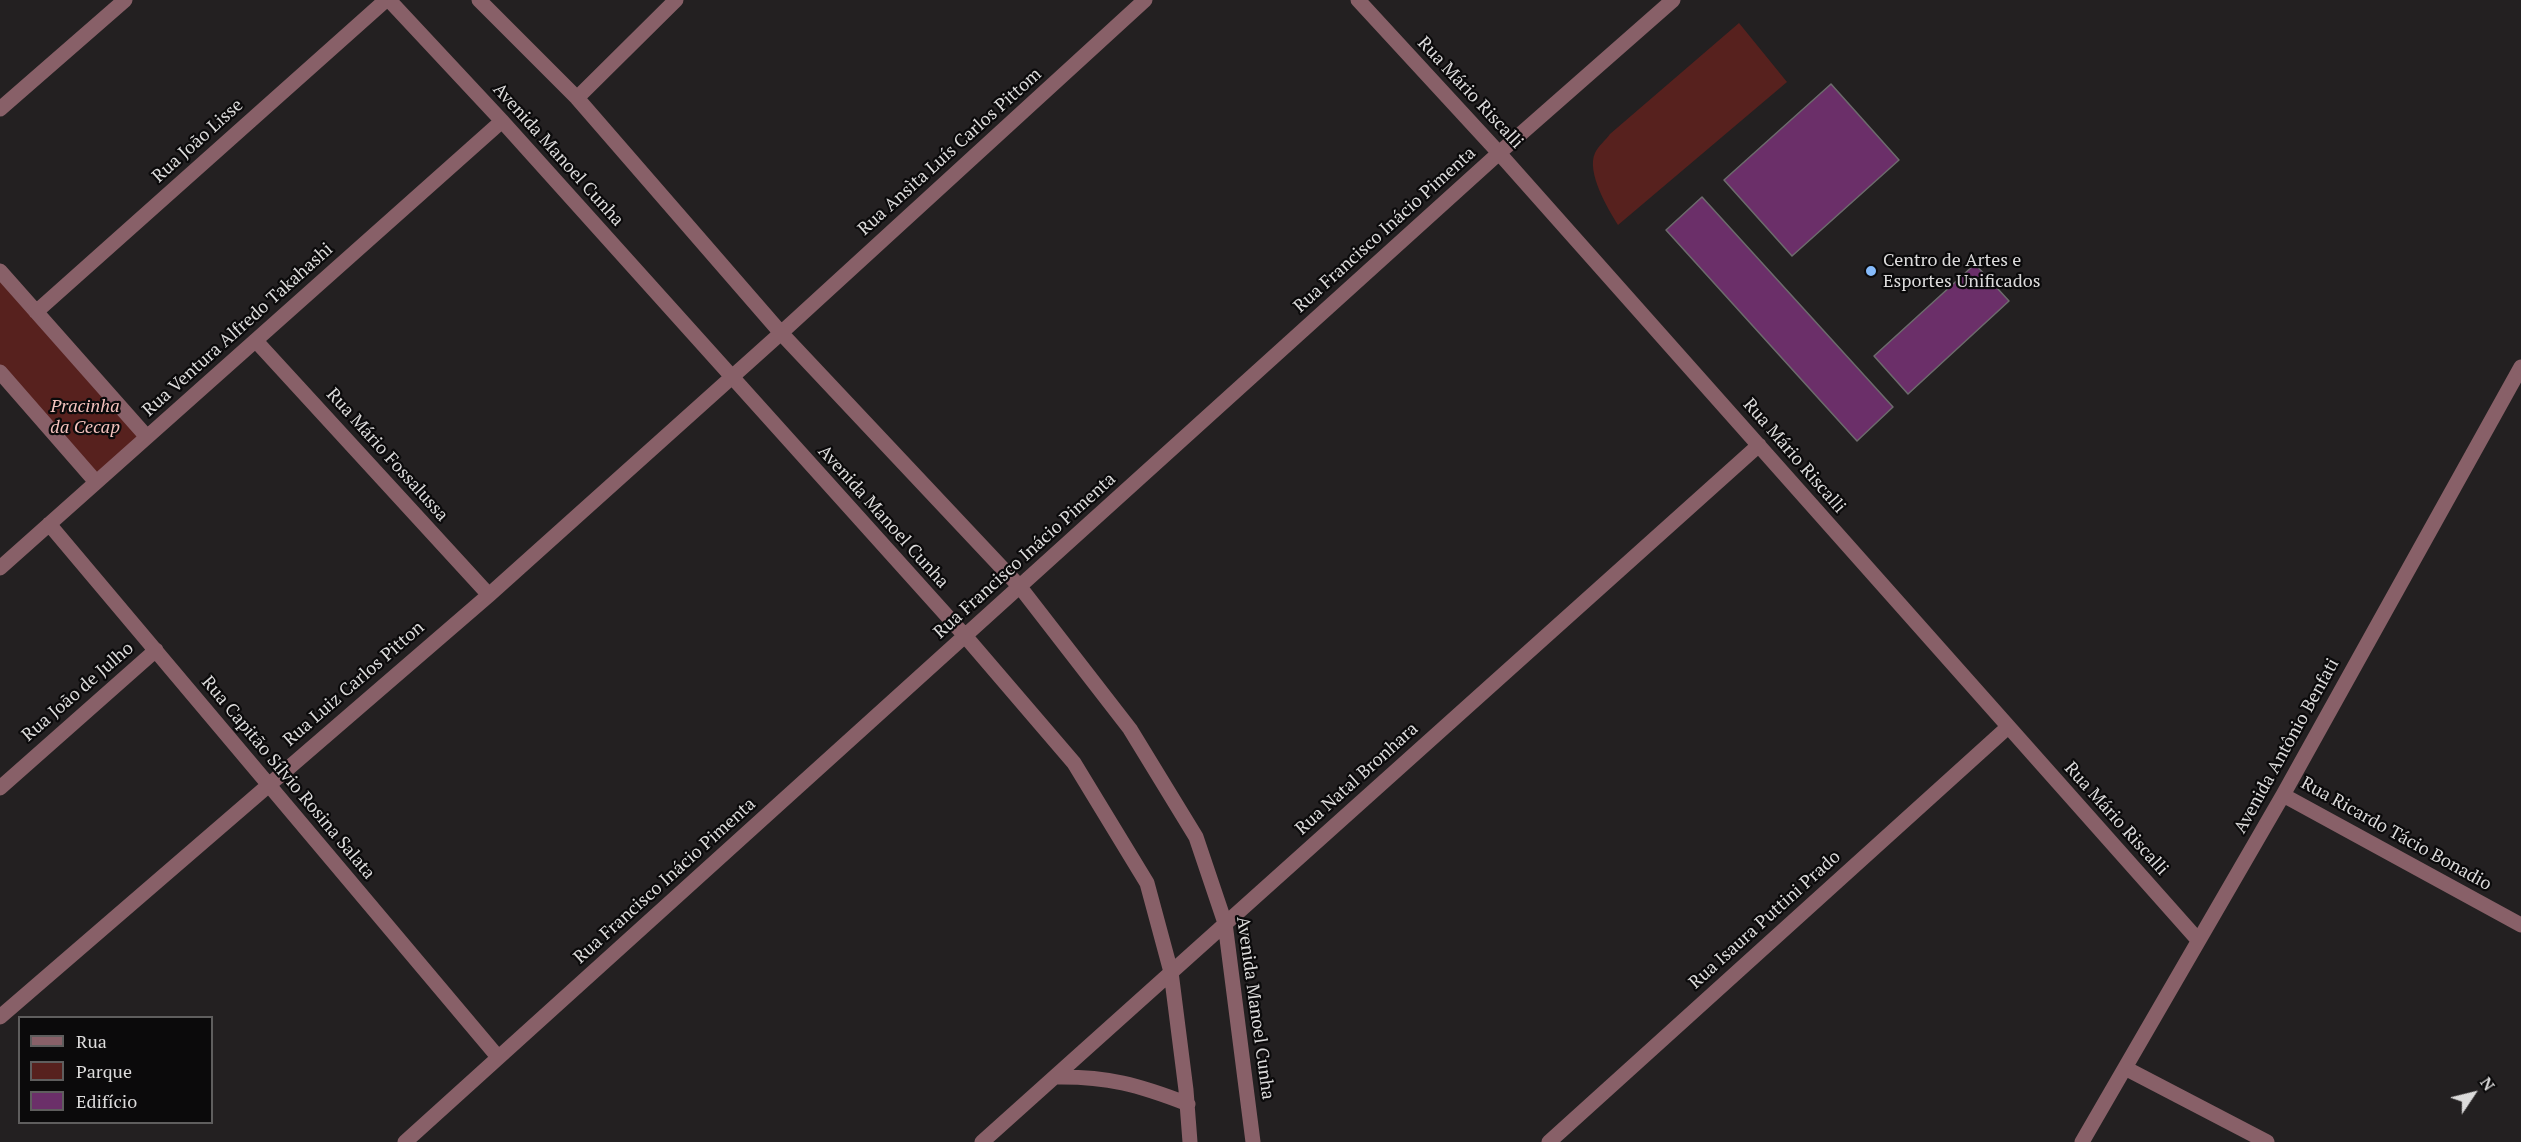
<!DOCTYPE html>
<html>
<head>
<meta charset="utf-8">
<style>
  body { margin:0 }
  #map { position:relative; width:2521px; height:1142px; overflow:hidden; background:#232021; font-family:"PT Serif",serif }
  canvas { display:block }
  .legend { position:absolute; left:18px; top:1016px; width:195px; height:108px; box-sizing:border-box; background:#0b0a0b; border:2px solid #5f5e5e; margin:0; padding:8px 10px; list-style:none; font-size:18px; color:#dcdbdb }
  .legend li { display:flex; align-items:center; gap:12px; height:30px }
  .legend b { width:30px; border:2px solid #5f5e5e }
  .north { position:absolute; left:2443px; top:1064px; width:60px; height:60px; -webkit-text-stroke:4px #0b0a0b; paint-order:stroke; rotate:55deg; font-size:16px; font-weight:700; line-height:24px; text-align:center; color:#dcdbdb }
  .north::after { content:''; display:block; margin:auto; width:21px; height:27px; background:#dcdbdb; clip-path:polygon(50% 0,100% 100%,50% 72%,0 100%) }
</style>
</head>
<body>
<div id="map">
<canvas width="2521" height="1142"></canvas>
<ul class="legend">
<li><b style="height:8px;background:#886068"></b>Rua</li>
<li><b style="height:16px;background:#57211e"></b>Parque</li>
<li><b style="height:16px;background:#6b2f69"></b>Edifício</li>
</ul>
<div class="north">N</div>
</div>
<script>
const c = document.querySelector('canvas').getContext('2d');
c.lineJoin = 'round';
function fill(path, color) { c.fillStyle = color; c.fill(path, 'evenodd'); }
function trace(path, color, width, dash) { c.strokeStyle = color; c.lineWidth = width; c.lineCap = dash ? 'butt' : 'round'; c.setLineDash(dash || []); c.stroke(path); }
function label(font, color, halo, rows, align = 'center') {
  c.font = font + ' "PT Serif",serif'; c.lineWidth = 4.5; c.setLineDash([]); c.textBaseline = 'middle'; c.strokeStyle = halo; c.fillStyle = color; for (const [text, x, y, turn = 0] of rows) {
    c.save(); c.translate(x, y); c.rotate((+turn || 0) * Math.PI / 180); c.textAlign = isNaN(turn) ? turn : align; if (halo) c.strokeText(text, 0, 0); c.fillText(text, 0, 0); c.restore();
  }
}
fill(new Path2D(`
  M1739,23L1787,82L1618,225C1608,209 1586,172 1595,153C1598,146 1606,140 1610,134Z
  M0,276L141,436L95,474L0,366Z`), '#57211e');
const building = new Path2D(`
  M1831,84L1899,160L1792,256L1724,180Z
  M1702,197L1893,407L1857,441L1666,230Z
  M1975,264L2009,301L1908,394L1874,356Z`);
fill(building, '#6b2f69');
trace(building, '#6d6b6d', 1.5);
trace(new Path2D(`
  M389,0L502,121L966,637L1074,763L1147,883L1171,972L1186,1090L1190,1142
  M479,0L577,98L781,333L1020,587L1130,729L1196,837L1225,923L1253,1142
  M1358,0L1499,153L2198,940
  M577,98L676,0
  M0,109L125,0
  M0,271L147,437
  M36,312L386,0
  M256,341L489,595
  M0,372L96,482
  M49,524L498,1057
  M0,568L502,121
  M0,788L156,650
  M2283,795L2521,925
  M0,1017L489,595L781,333L1145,0
  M2127,1069L2267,1142
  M1055,1077C1107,1076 1139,1085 1188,1104
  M405,1142L1499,153L1673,0
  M982,1142L1759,445
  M1549,1142L2008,727
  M2082,1142L2283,795L2521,367`), '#886068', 15);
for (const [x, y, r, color] of [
  [1871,271,6,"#86bbfb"]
]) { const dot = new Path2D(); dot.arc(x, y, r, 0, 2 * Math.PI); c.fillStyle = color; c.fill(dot); trace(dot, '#0b0a0b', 2); }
label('18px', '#dcdbdb', '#0b0a0b', [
  ["Rua Mário Riscalli",1470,93,47],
  ["Rua João Lisse",198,141,-42],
  ["Rua Ansìta Luís Carlos Pittom",950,152,-42],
  ["Avenida Manoel Cunha",558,155,48],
  ["Rua Francisco Inácio Pimenta",1385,230,-42],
  ["Rua Ventura Alfredo Takahashi",238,330,-42],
  ["Rua Mário Fossalussa",387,455,48],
  ["Rua Mário Riscalli",1794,456,49],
  ["Avenida Manoel Cunha",883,517,48],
  ["Rua Francisco Inácio Pimenta",1025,556,-42],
  ["Rua Luiz Carlos Pitton",354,684,-41],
  ["Rua João de Julho",78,692,-41],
  ["Avenida Antônio Benfati",2287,746,-61],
  ["Rua Capitão Sílvio Rosina Salata",288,778,50],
  ["Rua Natal Bronhara",1357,779,-42],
  ["Rua Mário Riscalli",2116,819,48],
  ["Rua Ricardo Tácio Bonadio",2396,834,29],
  ["Rua Francisco Inácio Pimenta",665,881,-42],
  ["Rua Isaura Puttini Prado",1765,920,-42],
  ["Avenida Manoel Cunha",1255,1008,82]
]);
label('18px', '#dcdbdb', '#0b0a0b', [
  ["Centro de Artes e",1883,261],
  ["Esportes Unificados",1883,282]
], 'left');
label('italic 18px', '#f4c2bd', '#0b0a0b', [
  ["Pracinha",85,407],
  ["da Cecap",85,428]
]);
</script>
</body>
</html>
